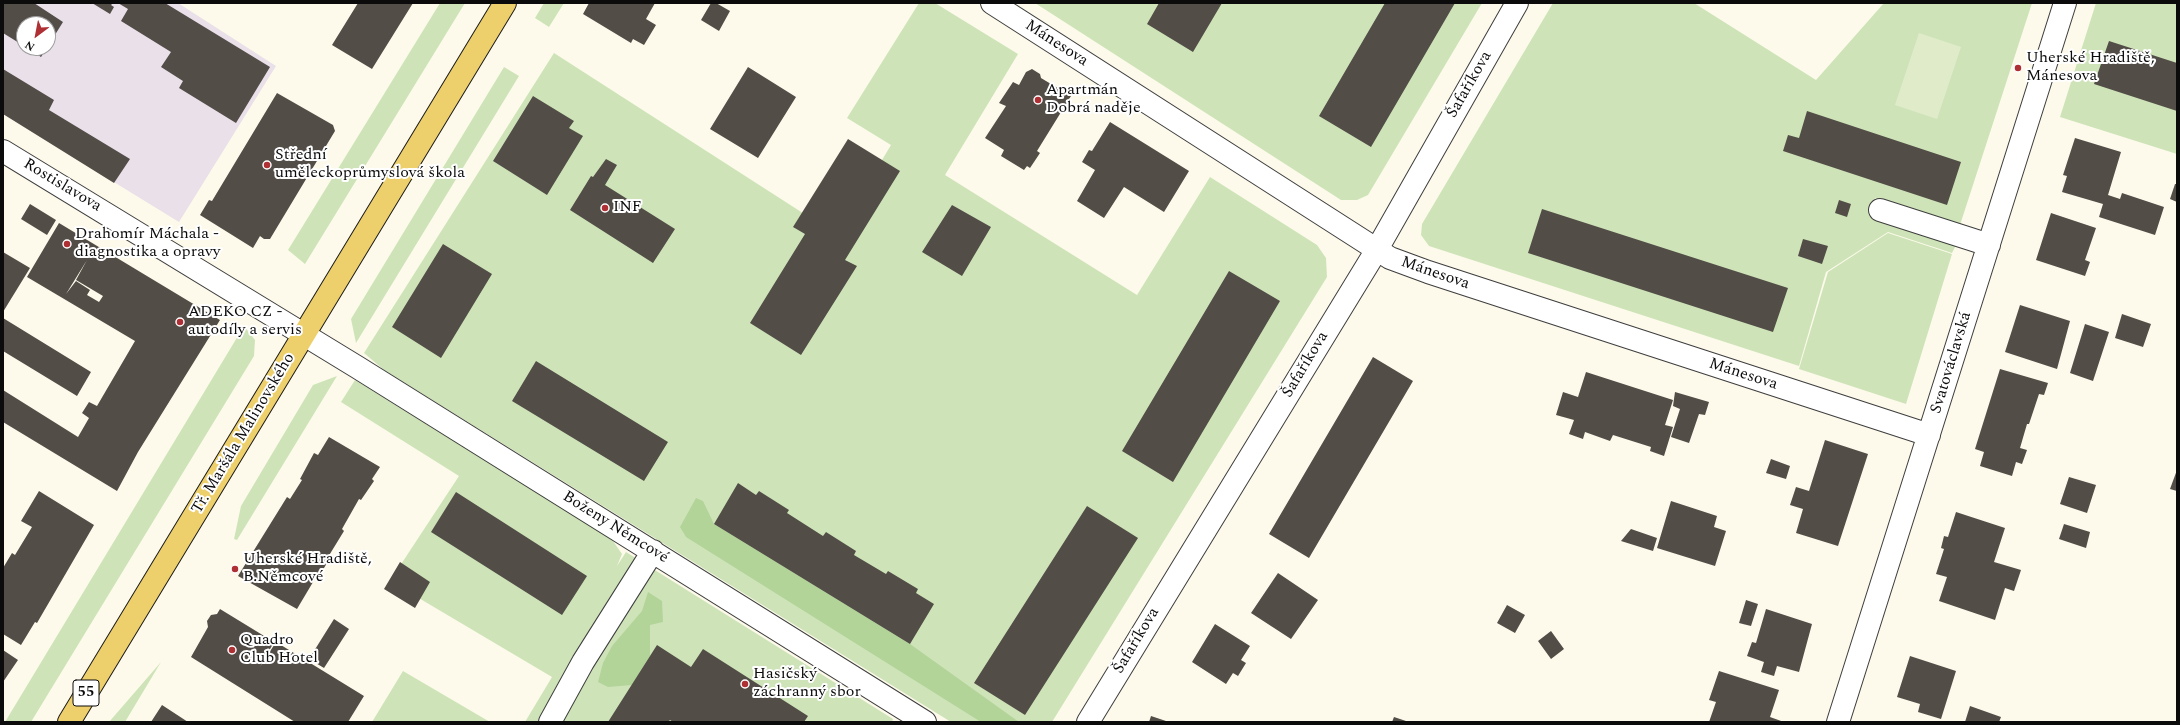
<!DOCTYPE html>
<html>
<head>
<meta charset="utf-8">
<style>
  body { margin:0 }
  #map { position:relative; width:2180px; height:725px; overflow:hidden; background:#fdfaeb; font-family:Spectral,serif }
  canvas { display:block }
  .frame { position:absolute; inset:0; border:4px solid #0b0b0b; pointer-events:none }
  .north { position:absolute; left:16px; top:16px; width:40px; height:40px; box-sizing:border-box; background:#fff; border:1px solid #9d9d9d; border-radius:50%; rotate:212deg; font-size:11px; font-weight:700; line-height:16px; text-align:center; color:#0b0b0b }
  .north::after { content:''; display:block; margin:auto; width:14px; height:18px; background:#ae3034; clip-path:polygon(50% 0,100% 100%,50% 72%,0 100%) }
</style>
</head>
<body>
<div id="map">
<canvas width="2180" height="725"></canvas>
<div class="frame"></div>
<div class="north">N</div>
</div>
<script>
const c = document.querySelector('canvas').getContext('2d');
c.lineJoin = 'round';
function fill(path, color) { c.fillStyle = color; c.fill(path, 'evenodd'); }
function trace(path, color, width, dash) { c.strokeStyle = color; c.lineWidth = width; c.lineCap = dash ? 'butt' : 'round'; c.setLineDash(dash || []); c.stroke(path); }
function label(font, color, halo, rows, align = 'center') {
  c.font = font + ' Spectral,serif'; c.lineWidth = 4; c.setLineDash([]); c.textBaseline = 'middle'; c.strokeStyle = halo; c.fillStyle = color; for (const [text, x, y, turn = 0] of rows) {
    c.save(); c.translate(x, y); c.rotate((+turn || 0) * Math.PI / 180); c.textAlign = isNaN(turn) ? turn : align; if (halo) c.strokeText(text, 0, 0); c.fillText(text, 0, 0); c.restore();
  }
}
fill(new Path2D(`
  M3,3H178L276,66L179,222L3,114ZM24,24H48V48H24Z`), '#e9e0e9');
fill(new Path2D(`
  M440,3H465L305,264L288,250Z
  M544,3H564L549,27L535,18Z
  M919,3H935L1018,54L945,175L1137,295L1210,177L1317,245L1326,258L1327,277L1052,722H951L384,370L364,353L554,53L837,235L891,145L847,118Z
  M1035,3H1482L1368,195L1357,200H1341Z
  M1553,3H1694L1816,80L1884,3H2032L1960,225L1875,198L1869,215L1956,245L1952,253L1888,232L1826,272L1799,366L1429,246L1421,235L1422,224Z
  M2096,3H2177V154L2060,117Z
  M504,67L519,76L356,343L351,319Z
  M1888,233L1952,254L1906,404L1799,369L1828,272Z
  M244,326L255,340L254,356L31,722H5Z
  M337,376L237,540L234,539L241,506L313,385Z
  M355,380L599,531L613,541L622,554L617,566L626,552L893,719L892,722H525L552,677L390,581L459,476L341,402Z
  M161,662L125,722H109Z
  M403,671L490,722H372Z`), '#cee4b8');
fill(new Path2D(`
  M696,498L703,501L714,524L910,644L1019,722H981L686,537L680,527Z
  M648,592L662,601L663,622L650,625V656L632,685L608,687L598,682L603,663L612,646L642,611Z`), '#b2d499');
fill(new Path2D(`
  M1919,33L1961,47L1937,119L1895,105Z`), '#e0ecc9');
fill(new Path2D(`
  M3,3H34L63,22L48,46V24H24V46L3,33Z
  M92,3H113L111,5L114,7L110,14Z
  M118,3H165L270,67L236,123L179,88L183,81L161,67L171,52L121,21L128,9Z
  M358,3H413L372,69L332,45Z
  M589,3H655L646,19L656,25L644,45L633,39L631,43L583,14Z
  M711,3H716L730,11L719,31L701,20Z
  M1159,3H1222L1193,52L1147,24Z
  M1385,3H1455L1371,147L1319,116Z
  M2109,41L2177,63V111L2094,84Z
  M27,48H47L41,57Z
  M748,67L796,97L758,158L710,129Z
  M3,69L54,100L49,110L130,159L114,183L3,114Z
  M1032,69L1040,74L1041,78L1071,96L1037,151L1040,153L1030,168L1027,166L1024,170L1001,156L1004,150L985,138L1006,106L999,103L1013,82L1019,85L1026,72Z
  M277,93L333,125L335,131L270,239H264L260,236L253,248L200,215L209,200L212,201Z
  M533,96L574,121L569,128L583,136L547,195L493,161Z
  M1807,111L1961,162L1947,205L1783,151L1788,135L1799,138Z
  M1110,122L1189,171L1164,212L1124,187L1104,218L1077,201L1095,170L1082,162L1089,150L1092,151Z
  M2075,138L2121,152L2108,195L2120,199L2122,193L2164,207L2155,235L2099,217L2103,204L2062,192L2067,176L2063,175Z
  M848,139L900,171L845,260L857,266L801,355L750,323L805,234L793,227Z
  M606,159L617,165L605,185L675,229L653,263L570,210L591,176L593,177Z
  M2175,184H2177V202L2170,199Z
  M1839,200L1851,204L1847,217L1835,213Z
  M30,204L56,220L47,235L21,219Z
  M952,205L991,227L962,276L922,252Z
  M1542,209L1788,288L1773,332L1528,253Z
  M2051,213L2096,228L2085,260L2090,262L2085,276L2036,260Z
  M59,223L220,320L138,452L117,491L3,422V390L78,437L89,418L82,413L89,402L97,406L135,341L27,277ZM87,260L76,280L103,296L99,302L87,295L90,290L76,281L66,294Z
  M1803,239L1828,246L1822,264L1798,256Z
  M443,244L492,274L441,358L392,327Z
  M3,252L30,268L3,312Z
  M1229,271L1280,301L1173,482L1122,451Z
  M2020,305L2070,321L2057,369L2005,352Z
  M2122,314L2151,324L2143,347L2115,338Z
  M3,318L91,372L77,396L3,351Z
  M2085,324L2109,332L2093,381L2070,373Z
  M1373,357L1413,381L1309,558L1269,534Z
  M536,361L668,442L644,481L512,401Z
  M2000,369L2048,383L2044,395L2039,394L2029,424H2027L2020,448L2027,450L2022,464L2016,462L2012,476L1980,466L1984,452L1975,449Z
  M1586,372L1673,400L1665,425L1673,427L1664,456L1650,451L1651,447L1613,435L1610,441L1585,432L1583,439L1569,434L1574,420L1556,415L1563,392L1578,397Z
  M1675,392L1709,402L1705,415L1699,414L1689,443L1671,437L1680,409L1673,406Z
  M329,437L380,467L372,479L374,481L361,500L359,499L342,529L344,531L325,562L327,563L318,578L316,577L297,609L238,576L287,497L290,499L302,480L300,479L314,453L318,455Z
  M1825,440L1868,454L1838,546L1796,533L1803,509L1790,505L1796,487L1809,491Z
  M1771,459L1790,466L1786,479L1766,473Z
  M2177,470V491L2170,489Z
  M2069,477L2096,485L2087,513L2060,504Z
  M738,483L756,495L759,491L789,510L787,513L823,536L826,532L856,551L854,555L886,574L888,571L918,589L916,593L934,604L910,644L714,524Z
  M39,491L94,525L37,623L35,622L21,645L3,634V568L12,553L15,555L32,527L21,521Z
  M456,492L587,576L562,615L431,532Z
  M1671,501L1717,516L1714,527L1726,531L1715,566L1657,548Z
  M1087,506L1138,538L1025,715L974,683Z
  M1956,512L2005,528L1994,562L2021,570L2014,591L2005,588L1995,620L1939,601L1947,577L1936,574L1944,549L1941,548L1944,536L1948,537Z
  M2064,524L2090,532L2086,548L2059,539Z
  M1631,529L1657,538L1653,551L1621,541Z
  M400,562L430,582L415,608L384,589Z
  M1278,573L1318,600L1291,639L1251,613Z
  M1746,600L1758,604L1751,626L1739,623Z
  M1507,605L1525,615L1515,633L1497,623Z
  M220,609L274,642L260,667L276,642L364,696L348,722H295L191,657L208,627L207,621L211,615L217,614Z
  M1766,609L1812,624L1799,672L1777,666L1774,676L1761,672L1764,662L1747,656L1752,642L1756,643Z
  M334,619L349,629L324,668L309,659Z
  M1215,624L1250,646L1241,660L1246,663L1238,676L1233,673L1226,684L1192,662Z
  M1551,631L1564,649L1551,659L1538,641Z
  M657,645L691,667L703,649L808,716L804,722H673L670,720L668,722H608Z
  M3,650L18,660L3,682Z
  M1910,656L1956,671L1941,719L1918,712L1920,704L1897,697Z
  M1719,671L1779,690L1770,717L1784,722H1709L1716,702L1709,700Z
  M162,705L188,722H151Z
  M1970,706L2001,717L1999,722H1965Z
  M1151,716L1169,722H1149Z
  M1394,717L1409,722H1392Z`), '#534d48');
const minor = new Path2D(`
  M992,3L1390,258L1428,272L1929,435
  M3,151L357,367L925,722
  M1880,210L1989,245
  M550,722L583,662L653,551
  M1088,722L1376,251L1517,3
  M1838,722L2065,3`);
const major = new Path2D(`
  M69,722L505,3`);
trace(minor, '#3e3e3e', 24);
trace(major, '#1c1c1c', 24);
trace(minor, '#fff', 22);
trace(major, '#edcf6b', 22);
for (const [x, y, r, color] of [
  [2018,68,4,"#ae3034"],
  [1038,100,4,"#ae3034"],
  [267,165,4,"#ae3034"],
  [605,208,4,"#ae3034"],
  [67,244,4,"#ae3034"],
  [180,322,4,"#ae3034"],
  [235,569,4,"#ae3034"],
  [232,650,4,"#ae3034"],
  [745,684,4,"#ae3034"]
]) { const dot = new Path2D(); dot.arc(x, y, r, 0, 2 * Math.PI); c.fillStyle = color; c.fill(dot); trace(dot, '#fff', 1.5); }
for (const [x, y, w] of [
  [86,693,26]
]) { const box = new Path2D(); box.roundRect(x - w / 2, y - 13, w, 26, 3); c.fillStyle = '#fff'; c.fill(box); trace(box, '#0b0b0b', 1); }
label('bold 15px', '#0b0b0b', null, [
  ["55",86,693]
]);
label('16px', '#0b0b0b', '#fff', [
  ["Mánesova",1056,44,33],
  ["Šafaříkova",1470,85,-60],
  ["Rostislavova",62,186,31],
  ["Mánesova",1435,274,19],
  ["Svatováclavská",1952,363,-73],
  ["Šafaříkova",1306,365,-59],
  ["Mánesova",1743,375,18],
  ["Tř. Maršála Malinovského",244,434,-59],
  ["Boženy Němcové",615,528,32],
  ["Šafaříkova",1137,641,-59]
]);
label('16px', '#0b0b0b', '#fff', [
  ["Uherské Hradiště,",2026,59],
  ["Mánesova",2026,77],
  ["Apartmán",1046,91],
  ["Dobrá naděje",1046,109],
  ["Střední",275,156],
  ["uměleckoprůmyslová škola",275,174],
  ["INF",613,208],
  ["Drahomír Máchala -",75,235],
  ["diagnostika a opravy",75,253],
  ["ADEKO CZ -",188,313],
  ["autodíly a servis",188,331],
  ["Uherské Hradiště,",243,560],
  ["B.Němcové",243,578],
  ["Quadro",240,641],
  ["Club Hotel",240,659],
  ["Hasičský",753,675],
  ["záchranný sbor",753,693]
], 'left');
</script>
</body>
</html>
